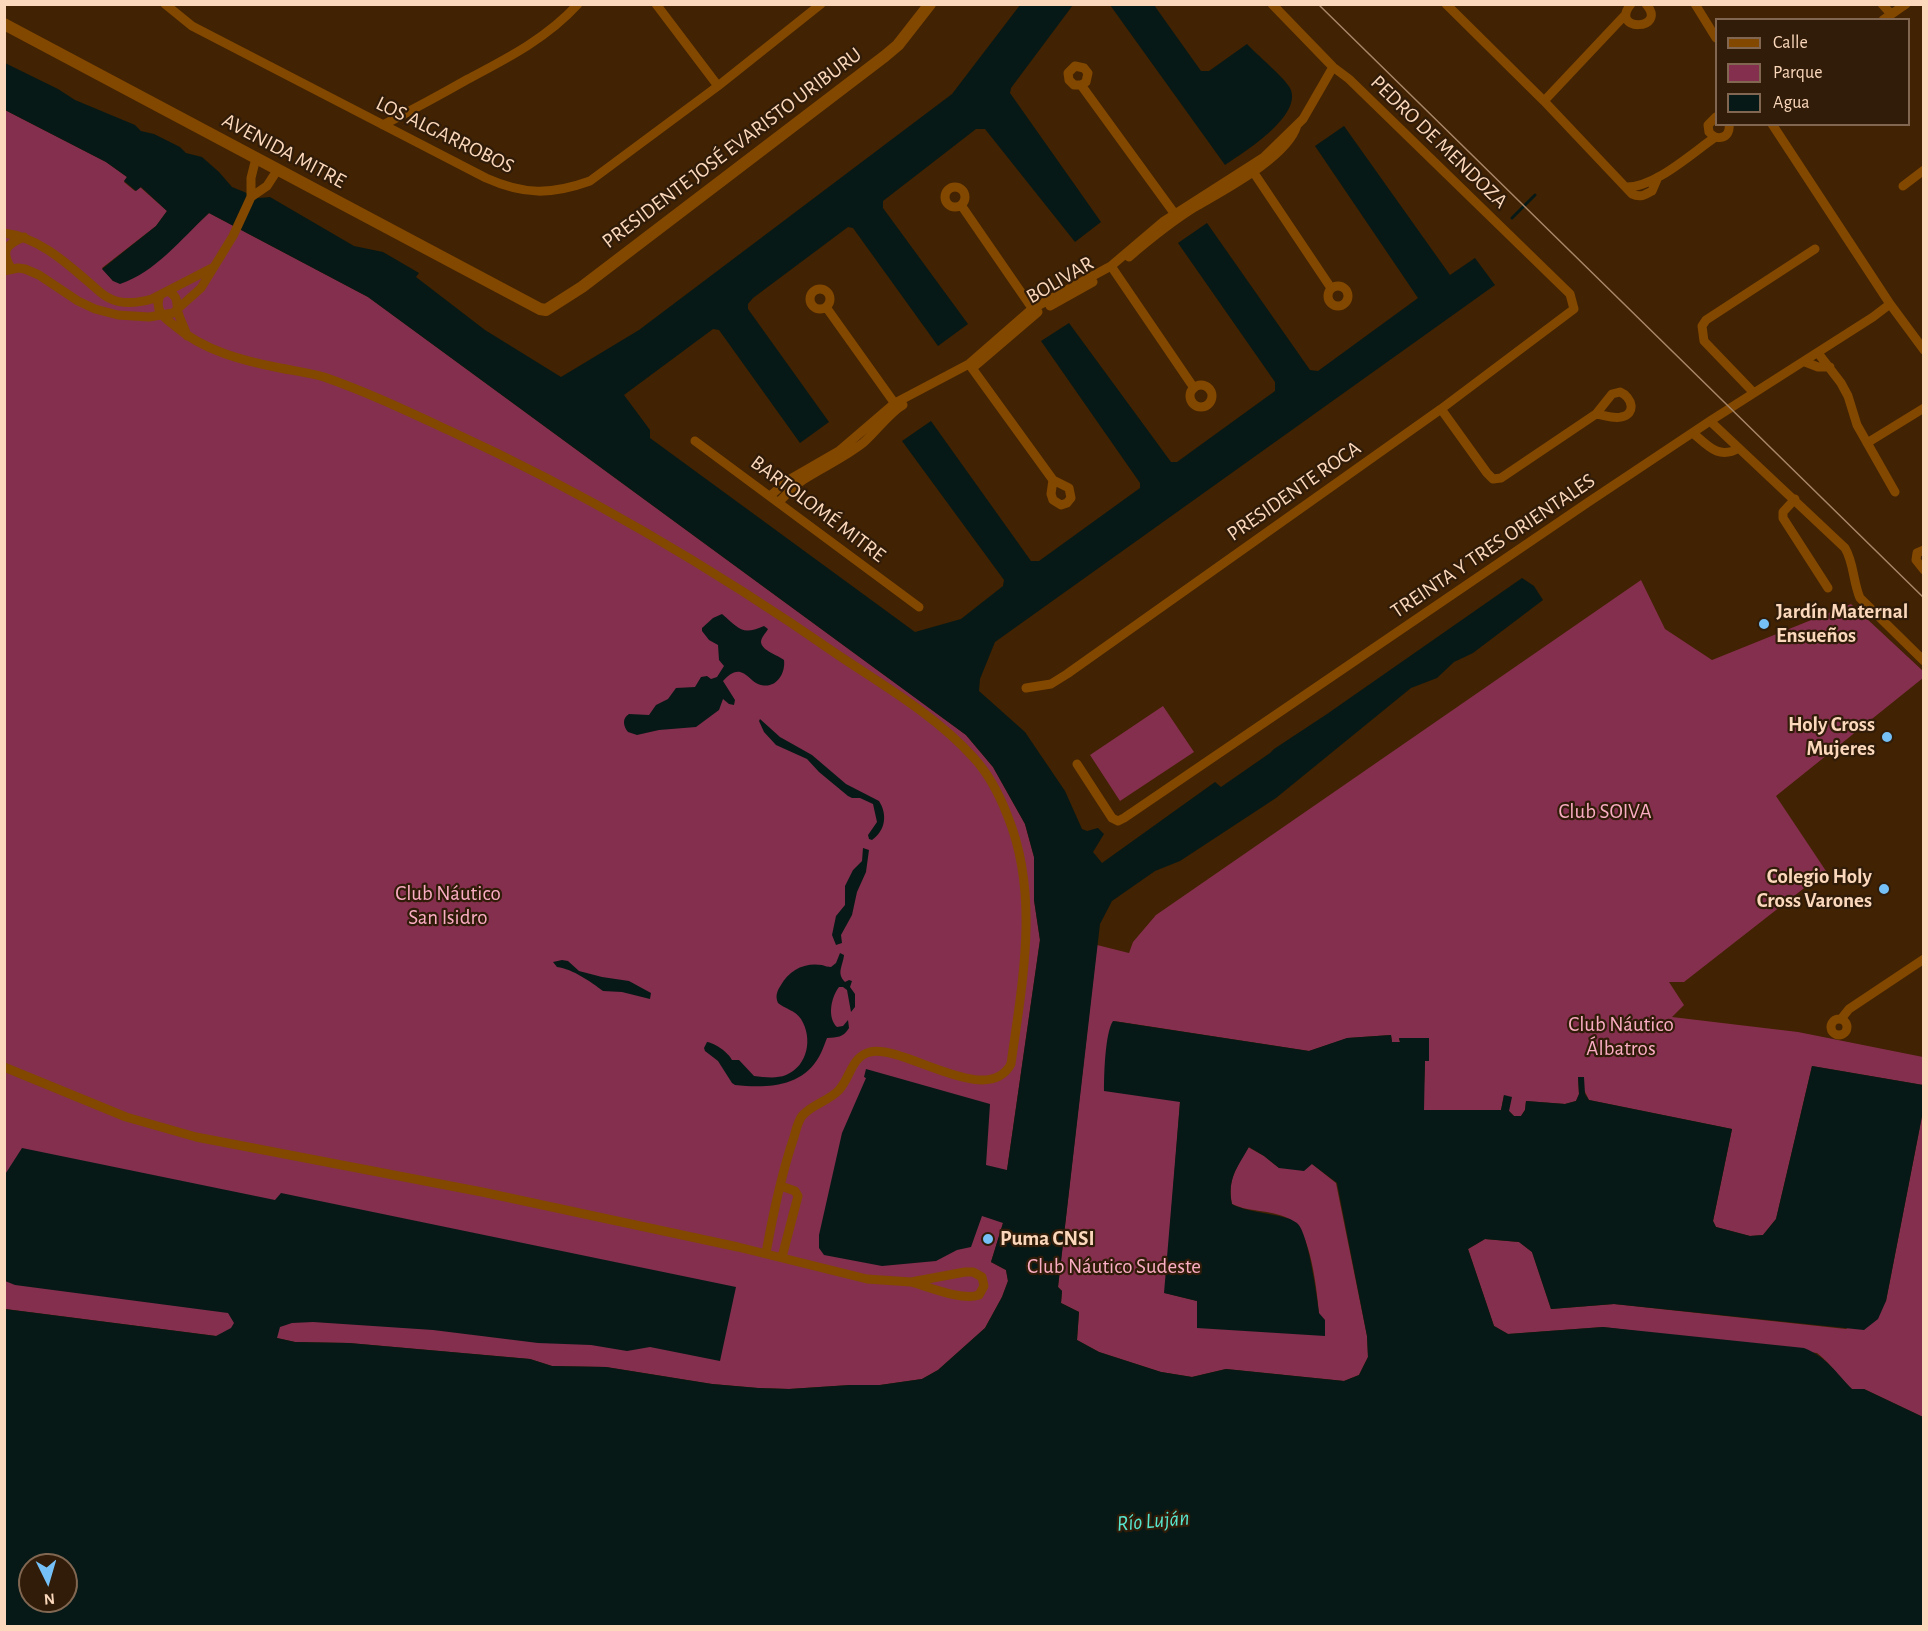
<!DOCTYPE html>
<html>
<head>
<meta charset="utf-8">
<style>
  body { margin:0 }
  #map { position:relative; width:1928px; height:1631px; overflow:hidden; background:#412202; font-family:"Alegreya Sans",sans-serif }
  canvas { display:block }
  .frame { position:absolute; inset:0; border:6px solid #fbd8bc; pointer-events:none }
  .legend { position:absolute; left:1715px; top:18px; width:195px; height:108px; box-sizing:border-box; background:#301c09; border:2px solid #816751; margin:0; padding:8px 10px; list-style:none; font-size:18px; color:#fbd8bc }
  .legend li { display:flex; align-items:center; gap:12px; height:30px }
  .legend b { width:30px; border:2px solid #816751 }
  .north { position:absolute; left:18px; top:1553px; width:60px; height:60px; box-sizing:border-box; background:#301c09; border:2px solid #816751; border-radius:50%; rotate:175deg; font-size:16px; font-weight:700; line-height:24px; text-align:center; color:#fbd8bc }
  .north::after { content:''; display:block; margin:auto; width:21px; height:27px; background:#75c0f6; clip-path:polygon(50% 0,100% 100%,50% 72%,0 100%) }
</style>
</head>
<body>
<div id="map">
<canvas width="1928" height="1631"></canvas>
<div class="frame"></div>
<ul class="legend">
<li><b style="height:8px;background:#824800"></b>Calle</li>
<li><b style="height:16px;background:#842f4d"></b>Parque</li>
<li><b style="height:16px;background:#071916"></b>Agua</li>
</ul>
<div class="north">N</div>
</div>
<script>
const c = document.querySelector('canvas').getContext('2d');
c.lineJoin = 'round';
function fill(path, color) { c.fillStyle = color; c.fill(path, 'evenodd'); }
function trace(path, color, width, dash) { c.strokeStyle = color; c.lineWidth = width; c.lineCap = dash ? 'butt' : 'round'; c.setLineDash(dash || []); c.stroke(path); }
function label(font, color, halo, rows, align = 'center') {
  c.font = font + ' "Alegreya Sans",sans-serif'; c.lineWidth = 4.5; c.setLineDash([]); c.textBaseline = 'middle'; c.strokeStyle = halo; c.fillStyle = color; for (const [text, x, y, turn = 0] of rows) {
    c.save(); c.translate(x, y); c.rotate((+turn || 0) * Math.PI / 180); c.textAlign = isNaN(turn) ? turn : align; if (halo) c.strokeText(text, 0, 0); c.fillText(text, 0, 0); c.restore();
  }
}
fill(new Path2D(`
  M5,110L106,162L127,177L124,182L135,191L140,187L167,211L156,226L102,268L113,281L191,230L209,213L368,297L966,735L993,767L1025,824L1034,857V900L1040,940L1007,1170L1003,1223L991,1262L1006,1270L1008,1281L1002,1297L985,1328L938,1370L922,1379L880,1385H850L789,1389L758,1388L712,1384L606,1367L552,1366L530,1359L349,1343L295,1342L277,1338L216,1336L5,1309Z
  M1641,580L1665,629L1712,660L1851,604L1923,671V678L1776,796L1826,871L1684,982H1669L1684,1005L1672,1017L1798,1032L1923,1057V1085L1812,1066L1776,1219L1763,1235L1750,1236L1716,1227L1713,1221L1732,1129L1589,1100L1578,1078L1579,1094L1576,1101L1565,1104L1526,1101L1525,1110L1521,1116H1514L1509,1111L1504,1095L1501,1110H1423L1425,1060H1429V1039H1399L1400,1042H1392L1391,1035L1348,1038L1309,1051L1114,1021L1180,1102L1165,1293L1197,1301L1198,1328L1319,1313C1317,1292 1311,1231 1291,1220C1273,1209 1250,1213 1232,1204C1227,1179 1237,1168 1248,1147L1264,1156L1279,1168L1312,1164L1336,1183L1367,1336L1368,1357L1359,1375L1344,1381L1226,1369L1192,1377L1161,1372L1099,1352L1077,1340L1079,1312L1061,1303L1062,1291L1058,1287L1097,945L1129,953L1133,942L1156,915Z
  M1163,706L1194,752L1120,801L1090,755Z
  M1923,1111V1417L1864,1389H1852C1839,1377 1831,1364 1817,1353L1603,1327L1508,1334L1494,1326L1468,1249L1485,1239L1519,1242L1532,1252L1551,1309L1614,1304L1846,1329L1886,1301Z`), '#842f4d');
fill(new Path2D(`
  M1020,5H1073L1011,88L1010,93L1101,222L1075,242L985,129H976L883,201V208L968,324L938,346L853,228L848,227L753,298L748,304V309L829,422L800,443L719,330L713,329L624,395L650,430V438L915,632L961,619L1003,586L1004,580L902,441L931,421L1031,561H1039L1140,488V483L1041,341L1069,323L1171,462H1177L1275,391V382L1178,243L1207,223L1310,370L1318,371L1418,298L1315,146L1344,126L1450,275L1475,258L1495,285L995,642L980,679L979,691L1025,732L1065,791L1082,829L1087,831L1098,828L1104,834L1093,852L1102,863L1215,782L1221,787L1270,753L1274,749L1327,714L1522,578L1534,586L1543,600L1473,653L1454,662L1437,678L1411,688L1276,798L1180,861L1155,871L1112,901L1100,924L1058,1287L1062,1291L1061,1303L1079,1312L1077,1340L1099,1352L1161,1372L1192,1377L1226,1369L1344,1381L1359,1375L1368,1357L1367,1336L1337,1183L1312,1164L1304,1171L1279,1168L1264,1156L1249,1147C1237,1168 1227,1179 1232,1204C1246,1212 1272,1213 1290,1219C1292,1220 1296,1222 1298,1224C1308,1234 1317,1296 1319,1313L1325,1320V1336L1197,1328V1301L1164,1293L1180,1102L1104,1091C1104,1075 1105,1033 1113,1021L1309,1051L1347,1038L1391,1035L1392,1042H1400L1399,1038H1429V1061H1425L1424,1110H1501L1504,1095L1512,1097L1509,1111L1514,1116H1521L1525,1110L1526,1101L1565,1104L1576,1101L1579,1094L1578,1077H1584L1585,1094L1589,1100L1732,1129L1713,1221L1716,1227L1750,1236L1763,1235L1776,1219L1812,1066L1923,1085V1111L1886,1301L1878,1319L1864,1330L1614,1304L1551,1309L1532,1252L1519,1242L1485,1239L1468,1249L1494,1326L1508,1334L1603,1327L1804,1348C1827,1357 1836,1373 1852,1389H1864L1923,1417V1626H5V1309L216,1336L231,1328L234,1323L228,1313L15,1285L5,1281L4,1176L22,1148L275,1200L281,1193L736,1287L720,1361L650,1347L627,1351L591,1345L538,1343L433,1330L313,1322L292,1323L280,1327L277,1338L295,1342L349,1343L530,1359L552,1366L606,1367L712,1384L758,1388L789,1389L850,1385H880L922,1379L938,1370L985,1328L1002,1297L1008,1281L1006,1270L991,1262L1003,1223L982,1216L971,1247L957,1250L936,1261L882,1266L824,1255L819,1248V1235L842,1133L866,1078L864,1077L866,1069L990,1104L986,1165L1007,1170L1040,940L1034,900V857L1025,824L993,767L966,735L368,297L209,213C181,239 156,272 120,284L113,281L102,269L156,226L167,211L141,187L136,191L124,181L127,177L106,162L5,110V63L58,89L75,100L135,125L141,131L154,134L180,147L186,153L202,157L219,172L232,187L259,198L270,197L354,246L383,252L419,273L416,277L485,330L561,377L639,330L952,94ZM30,1565H66V1601H30Z
  M1110,5H1154L1201,71H1209L1247,44C1256,54 1285,78 1290,88C1304,115 1243,153 1225,165Z
  M722,614C739,628 741,636 764,626L768,629C766,633 761,637 761,642C762,651 778,655 784,660C786,676 773,692 756,683C751,680 746,673 740,672C733,671 728,676 723,681L735,700L734,705L729,704L723,699L719,710L696,727L659,730L637,735L628,732C623,726 622,718 629,714L649,715L656,705L668,699L676,688L695,687L701,677L707,676L711,679L717,677L724,666L719,660L718,645L709,640L702,631V628L713,618Z
  M760,719L780,737L812,755L846,784L879,801C888,815 885,831 872,840L869,839L868,835L877,822L873,804L860,798H852L848,796L819,772L807,759L776,745L764,732L759,721Z
  M863,848L869,850L866,872L857,892L852,915L841,935L842,943L836,945L832,935L836,916L845,905V886L853,870L862,861Z
  M840,953L844,955C843,966 836,973 845,982L849,980L852,981L850,987L855,994V1007L851,1012L847,990L843,987H839C831,997 827,1018 837,1027L843,1026L848,1020L849,1028C843,1038 837,1037 827,1038C824,1045 822,1053 817,1060C799,1088 764,1088 735,1085L732,1083L718,1061L705,1051L704,1048L707,1042C715,1043 729,1053 732,1060H739L754,1076C764,1077 776,1079 786,1075C808,1066 813,1038 801,1019C795,1010 785,1009 778,1003C775,996 777,991 781,985C789,970 805,962 822,965C825,966 828,967 831,967L836,963Z
  M562,960L568,961L579,971L602,977L629,981L651,993L650,999L622,992L603,991C591,982 573,969 557,967L553,962Z`), '#071916');
trace(new Path2D(`
  M1512,218L1535,195`), '#071916', 3);
trace(new Path2D(`
  M165,4L192,26L486,178C524,195 551,195 590,181L718,86L821,4
  M656,4L718,86
  M1446,4L1544,101L1632,194C1640,198 1645,195 1652,191L1658,177
  M1631,4C1608,32 1669,31 1646,4
  M1695,4L1716,38
  M1882,4L1891,14
  M1883,20L1906,4
  M1081,85L1086,82L1088,73L1084,68L1075,66L1068,73L1069,80L1074,85H1081L1177,217
  M1544,101L1626,14
  M1716,117L1708,125L1709,132C1717,142 1731,138 1729,124
  M1772,124L1890,304L1924,350
  M383,125C412,110 440,95 468,79C508,58 547,38 578,4
  M1250,167L1331,288
  M1903,186L1924,170
  M1627,187C1655,187 1691,154 1714,138
  M945 197a10 10 0 1 1 20 0a10 10 0 1 1-20 0Z
  M251,197V178L256,158
  M961,205L1034,311
  M4,233C36,237 62,259 85,279C93,285 102,296 111,299C124,305 138,303 152,299L212,268
  M1129,257C1150,239 1171,222 1195,207C1224,190 1288,157 1297,125
  M1111,266L1194,388
  M11,268C0,250 7,244 24,237
  M4,271L18,268L25,269L39,275L78,301L95,309L118,315L149,317L173,313L201,288L233,236L251,197L267,186L278,169
  M1328 296a10 10 0 1 1 20 0a10 10 0 1 1-20 0Z
  M810 299a10 10 0 1 1 20 0a10 10 0 1 1-20 0Z
  M168,291C179,297 176,302 178,312C180,320 185,328 187,336
  M160,295C154,310 163,317 175,326C204,351 244,361 280,368C295,371 310,373 324,377C367,392 407,411 448,430C586,493 716,570 841,657C886,687 936,716 973,757C989,774 1000,796 1008,817C1040,896 1022,984 1011,1064C987,1109 904,1044 870,1052C851,1057 851,1077 839,1090C829,1101 812,1104 802,1116C798,1121 796,1130 794,1137C781,1175 773,1214 766,1253
  M1050,306L1093,282
  M826,307L898,408
  M1818,353L1841,383L1848,396L1857,425L1895,492
  M1805,362L1818,367H1830
  M969,364L1053,480L1069,488L1071,498L1067,503L1061,505L1053,500L1051,494L1053,480
  M976,365L1038,312
  M1190 396a11 11 0 1 1 22 0a11 11 0 1 1-22 0Z
  M1620,392C1632,397 1637,414 1621,417C1613,419 1604,415 1596,414L1612,394Z
  M1754,393L1704,341L1702,326L1706,320L1815,249
  M1441,409L1487,473L1493,479L1501,478L1596,414
  M1710,421L1845,548C1854,563 1853,582 1860,598L1924,661
  M1693,433C1708,446 1719,460 1739,448
  M695,441L919,607
  M1867,443L1924,408
  M770,496L787,481L839,451L895,403L969,364L1032,309L1111,266L1164,221L1264,157L1303,119L1333,67
  M1795,499L1783,512V518L1828,588
  M779,502C787,494 794,486 803,480C823,467 844,458 863,443C875,433 890,412 903,405
  M1924,550L1917,553L1916,560L1924,570
  M1026,688L1051,684L1067,674L1441,409L1574,309L1570,294L1349,79L1333,67L1272,4
  M1077,764L1112,818L1118,821L1124,818L1587,503L1710,421L1873,317L1890,304
  M1831 1027a8 8 0 1 1 16 0a8 8 0 1 1-16 0Z
  M1841,1019L1849,1009L1924,959
  M4,1067L126,1117L196,1137L482,1192L738,1247L867,1279L911,1282
  M781,1186L795,1191L798,1196L782,1257
  M965,1272H973L982,1277L984,1286L979,1295C962,1301 929,1287 911,1282Z`), '#824800', 9);
trace(new Path2D(`
  M4,24L540,309L546,310L582,287L885,56L898,45L930,4`), '#824800', 12);
trace(new Path2D(`
  M1318,4L1924,598`), '#a88669', 1.5);
for (const [x, y, r, color] of [
  [1764,624,6,"#75c0f6"],
  [1887,737,6,"#75c0f6"],
  [1884,889,6,"#75c0f6"],
  [988,1239,6,"#75c0f6"]
]) { const dot = new Path2D(); dot.arc(x, y, r, 0, 2 * Math.PI); c.fillStyle = color; c.fill(dot); trace(dot, '#301c09', 2); }
label('21px', '#fbd8bc', '#301c09', [
  ["LOS ALGARROBOS",445,135,26],
  ["PEDRO DE MENDOZA",1439,142,44],
  ["PRESIDENTE JOSÉ EVARISTO URIBURU",732,148,-37],
  ["AVENIDA MITRE",284,151,28],
  ["BOLIVAR",1060,280,-30],
  ["PRESIDENTE ROCA",1294,491,-35],
  ["BARTOLOMÉ MITRE",818,509,37],
  ["TREINTA Y TRES ORIENTALES",1493,546,-34]
]);
label('bold 21px', '#fbd8bc', '#301c09', [
  ["Jardín Maternal",1776,612],
  ["Ensueños",1776,636],
  ["Holy Cross",1875,725,"right"],
  ["Mujeres",1875,749,"right"],
  ["Colegio Holy",1872,877,"right"],
  ["Cross Varones",1872,901,"right"],
  ["Puma CNSI",1000,1239]
], 'left');
label('21px', '#fbadc3', '#301c09', [
  ["Club SOIVA",1605,812],
  ["Club Náutico",448,894],
  ["San Isidro",448,918],
  ["Club Náutico",1621,1025],
  ["Álbatros",1621,1049],
  ["Club Náutico Sudeste",1114,1267]
]);
label('italic 22px', '#57e6d0', '#301c09', [
  ["Río Luján",1153,1521,-5]
]);
</script>
</body>
</html>
